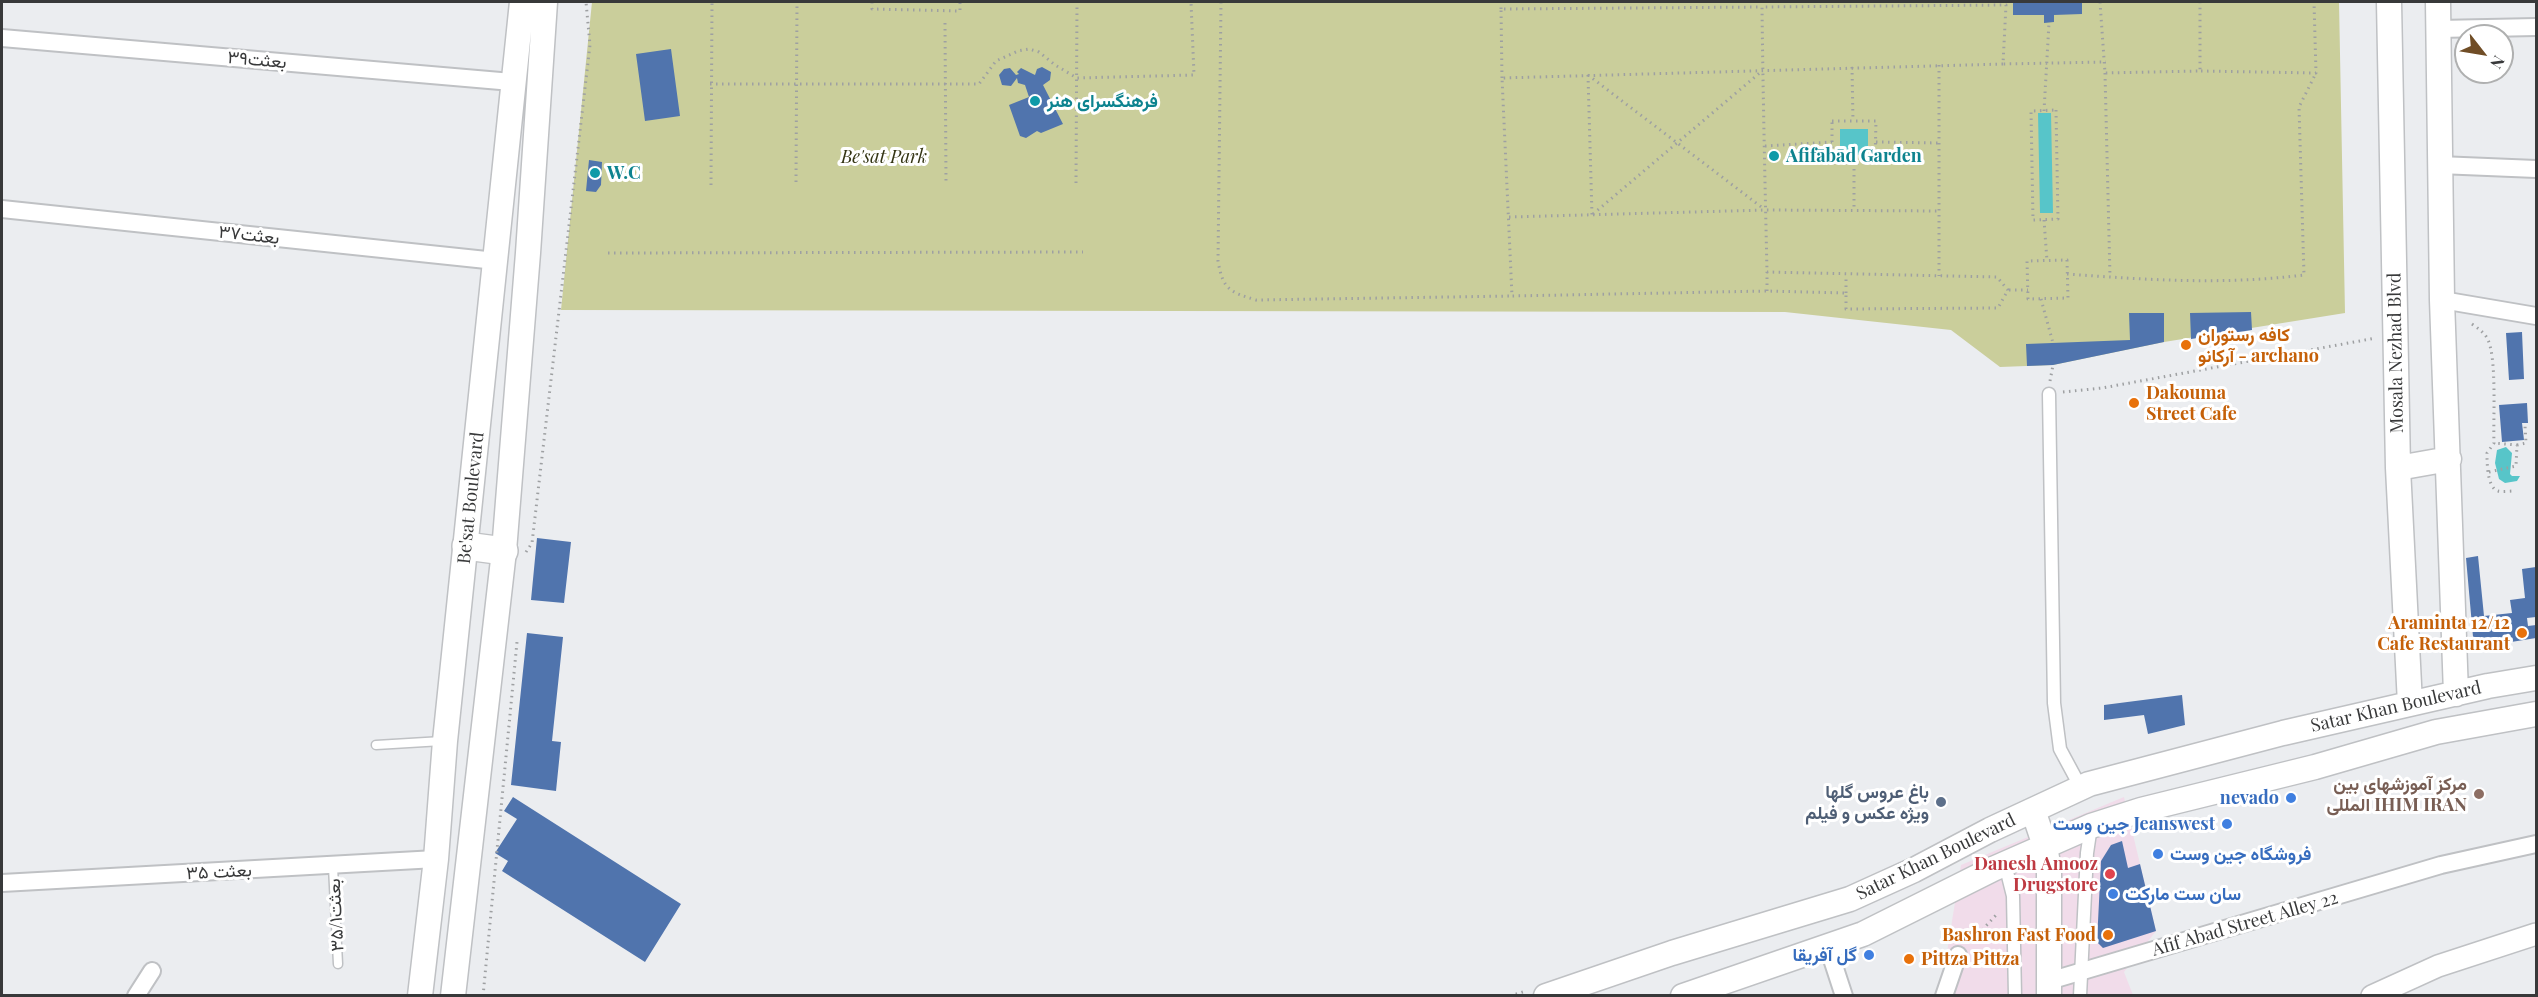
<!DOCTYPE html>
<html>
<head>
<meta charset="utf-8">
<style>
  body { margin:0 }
  #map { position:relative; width:2538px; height:997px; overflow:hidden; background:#ebedf0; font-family:"Playfair Display",serif }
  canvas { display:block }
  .frame { position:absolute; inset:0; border:3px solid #38393a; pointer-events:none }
  .north { position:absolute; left:2454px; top:24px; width:60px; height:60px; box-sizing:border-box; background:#fff; border:2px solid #afb0b0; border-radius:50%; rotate:121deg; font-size:16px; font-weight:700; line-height:24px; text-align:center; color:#38393a }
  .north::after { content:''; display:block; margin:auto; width:21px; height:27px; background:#704d26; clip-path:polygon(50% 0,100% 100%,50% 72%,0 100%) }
</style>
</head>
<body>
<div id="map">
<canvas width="2538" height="997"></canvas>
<div class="frame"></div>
<div class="north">N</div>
</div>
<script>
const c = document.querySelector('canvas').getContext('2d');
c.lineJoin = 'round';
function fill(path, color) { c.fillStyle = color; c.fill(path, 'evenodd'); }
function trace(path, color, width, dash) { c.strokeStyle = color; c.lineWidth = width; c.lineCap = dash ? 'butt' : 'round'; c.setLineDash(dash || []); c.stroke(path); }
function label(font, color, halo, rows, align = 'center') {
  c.font = font + ' "Playfair Display",Vazirmatn,serif'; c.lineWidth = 6; c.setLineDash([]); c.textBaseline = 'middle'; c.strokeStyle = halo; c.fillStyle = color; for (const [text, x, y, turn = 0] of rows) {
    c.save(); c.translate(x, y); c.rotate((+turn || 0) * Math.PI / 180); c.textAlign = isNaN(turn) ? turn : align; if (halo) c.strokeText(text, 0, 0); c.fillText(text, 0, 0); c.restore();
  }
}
fill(new Path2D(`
  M2124,797L2156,931L2124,972L2133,995L1940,996L1961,865Z`), '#f1dcea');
fill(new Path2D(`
  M592,2H2339L2345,313L2164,342L2053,365L2000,367L1951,330L1785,312L561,310Z`), '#cace9b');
fill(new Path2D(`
  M2038,113H2051L2053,213H2040Z
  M1840,129H1868V155H1840Z
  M2506,447L2512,453L2510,474L2512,476H2520L2517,481L2505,483L2499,479L2495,463L2497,450Z`), '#57c5c9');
fill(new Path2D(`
  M2013,2H2082V14L2054,15V22L2044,23V15H2013Z
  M671,49L680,116L645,121L636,54Z
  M1042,67L1051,72L1050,80L1043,85L1063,124L1041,133L1037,131L1026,138L1020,136L1009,105L1029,97L1025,85L1018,83L1017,78L1011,86L1002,85L999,75L1004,69L1010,68L1016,75L1019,74L1017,72L1021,68L1035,75L1037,69Z
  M589,160L602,162L601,185L596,192L586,191Z
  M2251,312L2252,330L2191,339L2190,313Z
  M2129,313H2164V342L2053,365L2027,366L2026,344L2130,340Z
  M2522,332L2524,379L2509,380L2506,333Z
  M2527,403L2528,423H2522L2524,440L2502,442L2499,405Z
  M537,538L571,542L564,603L531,600Z
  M2478,556L2484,616L2512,613L2510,600L2525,598L2522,569L2536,567V617L2527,618L2528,626L2536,625V638L2474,648L2466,558Z
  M527,633L563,637L552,741L561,742L556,791L511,785Z
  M2182,695L2185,725L2148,734L2144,715L2104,720V705Z
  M513,797L681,904L645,962L502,871L508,861L495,853L517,819L504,811Z
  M2122,841L2128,868L2140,864L2156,931L2103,948L2097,942L2101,861L2111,845Z`), '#5074ad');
const service = new Path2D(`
  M376,745L442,741
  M333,867L338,964`);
const pedestrian = new Path2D(`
  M2049,394L2054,703L2060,749L2081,788
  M2005,864L2013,896L2015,996
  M2080,996L2087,853L2091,826`);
const minor = new Path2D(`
  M2438,29L2536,27
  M2,38L512,82
  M2439,165L2536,169
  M2,209L496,261
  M2442,300L2536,316
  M2,883L436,859
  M1828,947L1844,996
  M2049,981L2441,865L2536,844
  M136,996L152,971
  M1944,996L1958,955`);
const tertiary = new Path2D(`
  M2372,996L2438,966L2536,934`);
const secondary = new Path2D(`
  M2389,2L2398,468L2410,704
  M2438,2L2442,300L2456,694
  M2398,468L2449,459
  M2033,810L2045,846L2049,870V996
  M420,996L436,859L445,741L522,2
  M453,996L504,551L528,253L545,2
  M1546,996L1672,953L1850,899L1914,870L1990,830L2089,784L2283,733L2488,686L2536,678
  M1683,996L1863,934L1993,869L2091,826L2141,810L2315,767L2436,732L2536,714`);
const primary = new Path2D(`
  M466,546L504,551`);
trace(service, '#bfc1c4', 11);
trace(pedestrian, '#bfc1c4', 15);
trace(minor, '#bfc1c4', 20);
trace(tertiary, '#bfc1c4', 24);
trace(secondary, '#bfc1c4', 27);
trace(primary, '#bfc1c4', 30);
trace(new Path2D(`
  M872,2V9L960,11V2
  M1221,2L1218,261C1223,290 1230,292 1256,300L1512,296
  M2100,2L2105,73L2200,71V2
  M1501,9V2
  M945,23L946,181
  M2003,64L1502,78L1512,296L1767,291L1846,293V309L1998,308L2008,290L1997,277L1767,272C1765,184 1763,95 1762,7L2006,5L2003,64L2106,62
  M1939,65V276
  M1852,67L1853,121
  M2201,71L2316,73L2314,2
  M2105,73L2110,277
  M1588,75L1764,209
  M1588,75L1592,215
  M1502,78L1501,9L1762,7
  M710,84H979L996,61L1018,51L1029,49L1039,52L1055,65L1077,78L1194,75L1191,2
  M2056,110L2058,219L2033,220L2031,111Z
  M2044,111L2049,23
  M1832,121H1876L1875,163H1832Z
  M1876,142L1939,143
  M1765,146L1832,142
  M1854,163V210
  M796,182L797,2
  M1076,183L1077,2
  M711,185L712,2
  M1593,214L1762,71
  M1509,217L1766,210L1939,211
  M2044,220L2047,261
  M608,253L1083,252
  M2067,260L2068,298L2028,299L2027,261Z
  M2067,274C2149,280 2222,285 2304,275L2299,107L2316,73
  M2009,290H2028
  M1767,291V272
  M1846,293V275
  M2041,299L2053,343
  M2472,324C2479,329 2485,333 2488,340C2497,360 2493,419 2494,443L2487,453C2487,462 2487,488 2498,491C2502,492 2509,491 2514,491
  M2050,381L2053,365
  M2063,392L2102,388L2376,338
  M2517,445L2526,443L2525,426
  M2489,472L2516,466L2517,445L2494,443
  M526,552L532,543L590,45L586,2
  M1970,943L1998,913
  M483,996L517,642
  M1510,996L1526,991`), '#9ea0a2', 3, [1.5, 4.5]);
trace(service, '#fff', 8);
trace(pedestrian, '#fff', 12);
trace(minor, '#fff', 16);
trace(tertiary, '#fff', 21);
trace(secondary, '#fff', 24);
trace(primary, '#fff', 27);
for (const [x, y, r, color] of [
  [1035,101,6,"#0f9aa8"],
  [1774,156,6,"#0f9aa8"],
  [595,173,6,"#0f9aa8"],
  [2186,345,6,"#e8710a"],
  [2134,403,6,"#e8710a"],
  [2522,633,6,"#e8710a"],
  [2479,794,6,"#8d6e63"],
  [2291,798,6,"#3f7fe0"],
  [1941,802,6,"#5c6f8a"],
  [2227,824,6,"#3f7fe0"],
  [2158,854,6,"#3f7fe0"],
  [2110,874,6,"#e0444e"],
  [2113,894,6,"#3f7fe0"],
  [2108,935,6,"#e8710a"],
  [1869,955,6,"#3f7fe0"],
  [1909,959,6,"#e8710a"]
]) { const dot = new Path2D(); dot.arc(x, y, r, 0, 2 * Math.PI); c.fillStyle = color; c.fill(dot); trace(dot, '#fff', 2); }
label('18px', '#38393a', '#fff', [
  ["بعثت۳۹",257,60,5],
  ["بعثت۳۷",249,235,6],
  ["Mosala Nezhad Blvd",2396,353,-91],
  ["Be'sat Boulevard",471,498,-84],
  ["Satar Khan Boulevard",2396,707,-13],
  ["Satar Khan Boulevard",1936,857,-26],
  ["۳۵ بعثت",219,872,-3],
  ["بعثت۳۵/۱",336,915,-93],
  ["Afif Abad Street Alley 22",2245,924,-16]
]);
label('bold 18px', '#0d838f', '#fff', [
  ["فرهنگسرای هنر",1047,101],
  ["Afifābād Garden",1786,156],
  ["W.C",607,173]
], 'left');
label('italic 18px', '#343514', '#fff', [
  ["Be'sat Park",884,157]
]);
label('bold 18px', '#c56008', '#fff', [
  ["کافه رستوران",2198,335],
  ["آرکانو - archano",2198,356],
  ["Dakouma",2146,393],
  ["Street Cafe",2146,414],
  ["Araminta 12/12",2510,623,"right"],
  ["Cafe Restaurant",2510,644,"right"],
  ["Bashron Fast Food",2096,935,"right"],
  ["Pittza Pittza",1921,959]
], 'left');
label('bold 18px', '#785e54', '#fff', [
  ["مرکز آموزشهای بین",2467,784],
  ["المللی IHIM IRAN",2467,805]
], 'right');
label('bold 18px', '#4e5e75', '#fff', [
  ["باغ عروس گلها",1929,792],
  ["ویژه عکس و فیلم",1929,813]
], 'right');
label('bold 18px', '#366cbe', '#fff', [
  ["nevado",2279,798],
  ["جین وست Jeanswest",2215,824],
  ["فروشگاه جین وست",2170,854,"left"],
  ["سان ست مارکت",2125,894,"left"],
  ["گل آفریقا",1857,955]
], 'right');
label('bold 18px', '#be3a42', '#fff', [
  ["Danesh Amooz",2098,864],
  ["Drugstore",2098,885]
], 'right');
</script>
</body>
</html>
